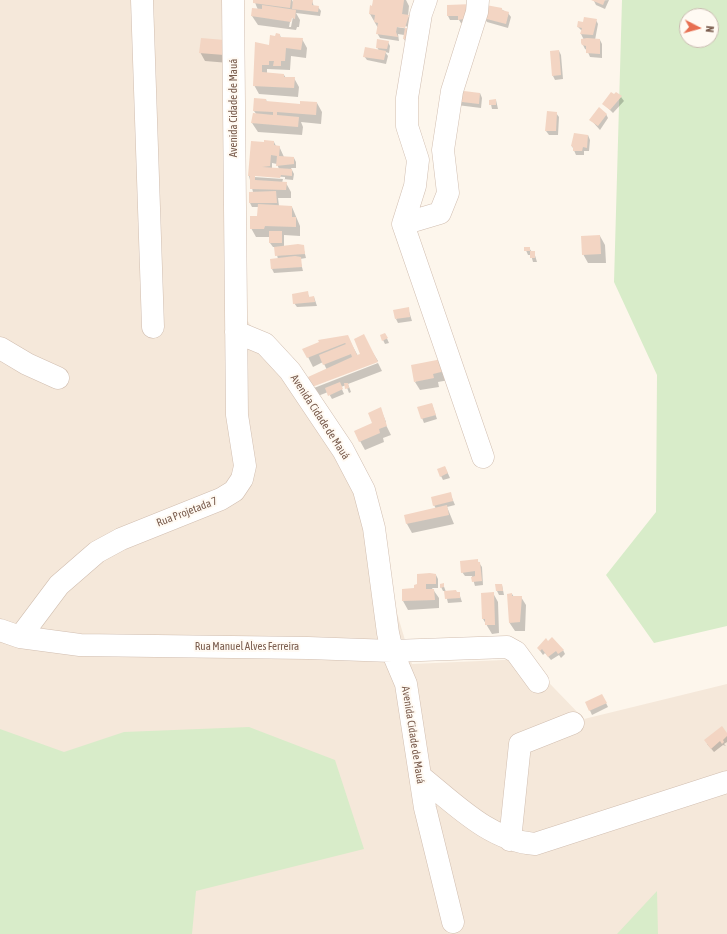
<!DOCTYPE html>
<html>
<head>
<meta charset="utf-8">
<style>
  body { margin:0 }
  #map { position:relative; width:727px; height:934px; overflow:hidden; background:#fdf6ec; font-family:"Asap Condensed",sans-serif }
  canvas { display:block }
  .north { position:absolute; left:679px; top:8px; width:40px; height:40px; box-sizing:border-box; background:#fffaf3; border:1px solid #cabbb1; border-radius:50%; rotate:96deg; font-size:11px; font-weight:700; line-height:16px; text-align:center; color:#7a5c4d }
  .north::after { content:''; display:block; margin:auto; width:14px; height:18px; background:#e76f51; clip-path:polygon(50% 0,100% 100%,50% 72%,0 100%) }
</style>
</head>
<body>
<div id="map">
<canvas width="727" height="934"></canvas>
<div class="north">N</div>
</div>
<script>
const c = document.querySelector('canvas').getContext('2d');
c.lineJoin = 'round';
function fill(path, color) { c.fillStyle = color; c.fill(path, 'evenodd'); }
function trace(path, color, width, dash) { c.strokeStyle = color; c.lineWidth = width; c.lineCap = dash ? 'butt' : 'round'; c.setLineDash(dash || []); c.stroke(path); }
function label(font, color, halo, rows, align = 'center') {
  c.font = font + ' "Asap Condensed",sans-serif'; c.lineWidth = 4; c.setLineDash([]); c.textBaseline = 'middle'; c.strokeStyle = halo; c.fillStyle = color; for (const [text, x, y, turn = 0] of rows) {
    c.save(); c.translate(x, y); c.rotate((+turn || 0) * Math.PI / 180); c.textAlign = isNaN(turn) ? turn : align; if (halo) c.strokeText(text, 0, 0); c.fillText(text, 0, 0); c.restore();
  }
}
fill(new Path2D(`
  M0,0H240L241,311L349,472L371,525L412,664L526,659L584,719L727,684V934H0Z`), '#f5e8da');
fill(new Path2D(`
  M622,0H727V626L654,643L606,575L656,512L657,375L614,282ZM687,16H711V40H687Z
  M249,727L335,760L364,849L196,891L192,934H0V729L64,752L124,732Z
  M657,891L658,934H617Z`), '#d8ecc9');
fill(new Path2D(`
  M254,0H292L294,4V0H312L314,7H318L321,11L320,16L296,13L300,20L299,27H297L296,30L258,25L252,16L258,10ZM291,17H293L291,27H289Z
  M374,0H406L409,6L408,16L413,25L406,43L404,39V35L398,34L399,41L380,38L377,33L378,28L370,14ZM379,22L410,27L409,29L379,24Z
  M609,0L605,9L596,5L594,1Z
  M448,6L475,10L466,23H461L459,20H450L448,16Z
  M501,9L508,13L511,17L508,28L487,22L484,18Z
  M596,20L598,24L595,40H600L602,44V58L590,57L587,50L585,49L583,45L584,40L581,34L582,31L578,27Z
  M280,35L281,38L302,39L307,48L306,58L291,56L290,70L267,69V74L284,75L286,78H294L299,87L298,97L259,94L254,85L256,44L270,46Z
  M225,41L229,63L205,61L200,52Z
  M388,42L390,46L389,53L385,52L388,56L386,64L367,60L364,56L379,51L377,47Z
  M559,51L561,55L563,79L555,80L553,76Z
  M480,93L482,98L481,108L457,105L455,101Z
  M621,97L624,101L613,113L604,104Z
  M266,99L267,103L301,105L317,103L322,112L321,124L301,122L303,127L302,135L258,132L252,123L257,115L254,111Z
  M490,100H496L498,109H492Z
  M548,112L556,113L559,117L558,135H549L546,131Z
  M606,114L608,118L600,130L591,120Z
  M588,135L590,140L589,151H584V155H576L572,146Z
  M274,142L276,146H279L284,157L294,158L296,162V168H291L294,174L293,180L283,179H285V177L254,175V177L283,179L282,183H286L291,192V198H278L279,206L292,207L300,226V236L284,235V247L303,246L306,258L300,259L303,271L274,273L272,269L278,259L275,247H273L270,243V237H256L251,228L258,217L259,207H252L250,203L253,192L249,176ZM272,163L277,164L279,169L272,168Z
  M600,236L605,245L606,263H588L583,254Z
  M525,248H529L532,252H534L537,262H533L531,255H528Z
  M307,293L310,298L314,297L317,306L297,307L294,303Z
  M408,308L412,321L398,323L396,319Z
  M385,334L389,343L385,344L383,340Z
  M347,336L358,356L370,348L378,361L313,386L327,370L323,362L313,367L304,349Z
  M442,360L449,380L438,382L439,387L420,390L415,382Z
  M378,363L382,371L348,384L351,392L349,393L346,385L341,387L344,394L332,399L328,392L318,396L314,388Z
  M432,404L437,419L424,423L418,408Z
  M382,412L386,422L385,423L391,435L383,438L384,442L365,450L360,441Z
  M445,467L450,478L443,480L441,476Z
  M450,493L455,505L447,507L454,524L412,533L407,524L405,516L436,509L434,505Z
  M477,560L482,567L483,585L475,586L472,576H465L462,572Z
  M436,575L438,579V588H432L439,598V608L408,610L403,601L415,589Z
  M443,584L446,592L459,593L462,602L448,603L445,591H443L441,587Z
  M502,585L504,595H499L497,591Z
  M493,593L498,602L499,633L492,634L483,619Z
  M512,594L514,597H521L526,605L525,631H515L509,622Z
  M548,642L563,650L565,654L561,658L559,655L551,660L545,653L543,655L538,648Z
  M604,699L608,707L592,715L586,702Z
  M727,735V742L724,744L726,746L723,745L714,752L707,744Z`), '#0003');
fill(new Path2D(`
  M253,0H291L290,8L253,3Z
  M293,0H313L312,5L319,6L318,12L292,9Z
  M373,0H404L402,14L409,15L405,28L397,27L396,32L398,37L376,34L378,23L374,22L375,15L369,14L370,5L372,6Z
  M591,0H605L603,5Z
  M473,4V16H464V19L458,20V16H447V5Z
  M262,5L296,10L295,19L292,18L291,22L251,16L252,8L262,9Z
  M486,5L502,8V10L509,12L506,24L483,18Z
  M584,17L597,19L593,35L580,34L582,28L577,27L578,21L583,22Z
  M405,28L411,29L408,40L403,39Z
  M276,33L280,34V37L303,38L301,50L286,48L285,61H281V66H273L274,61H269V65H262V72L284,74V77H295L294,88L253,86L255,42L269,45L270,35L275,36Z
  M201,38L225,40L224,55L199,53Z
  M587,38L600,39V54L586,53V46L582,45L581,43V39Z
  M377,39L389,41L387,49L376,48Z
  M365,47L386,51L384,60L363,57Z
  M559,50L561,75L552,76L550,51Z
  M456,90L480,93L479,104L454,101Z
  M611,92L614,94L616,92L622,96L610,110L602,104Z
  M254,98L266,99V101L300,104V101L317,102L316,115L277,112V115L299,117L298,127L251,123L253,113L273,115V112L253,111Z
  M496,99V105H489V100Z
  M599,107L607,114L598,126L589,120Z
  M547,111L557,112L556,131H545Z
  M574,133L588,135L587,148L583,147L582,151H573V147L571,146Z
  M264,140L274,141V145L280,146L279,156L294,157V164L276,166L277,156L271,155L270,166L262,167L292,169V176L281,175L280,178L255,176V180L287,182L286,190L250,189V176H248L251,141L264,142Z
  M276,191L277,203H249V192Z
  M258,204L292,206V217H296V227L265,226L264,229H250V216H257Z
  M269,231H282V243H269Z
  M600,235L601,254L582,255L581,236Z
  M298,244L304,245L305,254L275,256L274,247Z
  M524,247H530V251H524Z
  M530,251H535V258H530Z
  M295,256L301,257L302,267L271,269L270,259Z
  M308,291L309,297L314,296L315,302L293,304L292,294Z
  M409,307L410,317L395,319L393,310Z
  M385,333L388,338L382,341L380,335Z
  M364,334L378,362L312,387L308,377L352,357L351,354L323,365L319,355L346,344L345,343L307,358L302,349L319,342L318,340L348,335L357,355L360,354L354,339Z
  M442,359L445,371L433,374L434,378L414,382L411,365Z
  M340,382L343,389L328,396L325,388Z
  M344,383H348L349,388L345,389Z
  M432,403L436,415L421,419L417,407Z
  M381,407L387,426L379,429L380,433L359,442L354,431L372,423L368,413Z
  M445,466L448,473L440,477L437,469Z
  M451,492L453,501L433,506L431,497Z
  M447,505L449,515L406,524L404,515Z
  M478,559V562H480L482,581L472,582L471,577L475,576V571L461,573L460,561Z
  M430,573L436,574V584H426V589H434L435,600L402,601V589L414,588V585L417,584V574Z
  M444,583V587L440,588V584Z
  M495,584H502L503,591H496Z
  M456,590L457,592H460V598L445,599L444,591Z
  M494,592L495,625H485V619H482L481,593Z
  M512,593V596H522L520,622L509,623L507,594Z
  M552,637L564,650L558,654L556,651L548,657L542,649L540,651L537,648L546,638L548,641Z
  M602,694L607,703L589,711L585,702Z
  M722,726L727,733V736L723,740L724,742L722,744L720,741L711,749L704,740Z`), '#f3d5c3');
const minor = new Path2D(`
  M142,0L153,327
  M478,0L477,12L452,91L443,150L448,193L440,213L403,224L483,457
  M403,224L415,186L418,160L407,126V98L421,14L426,0
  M236,332L265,344L290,371L343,450L364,490L374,528L388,633L392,651L406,684L425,808L453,922
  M0,348L27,364L58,378
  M0,630L20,637L80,645L308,648L392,651L507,647L516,652L538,682
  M20,637L59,585L97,552L121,539L221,499L234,491L242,479L245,466L237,415L233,0
  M420,776C454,803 490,841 535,844L727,782
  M510,840L520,744L573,723`);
trace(minor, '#d1beb0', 23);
trace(minor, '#fff', 22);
label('11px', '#7a5c4d', '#fffaf3', [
  ["Avenida Cidade de Mauá",234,108,-90],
  ["Avenida Cidade de Mauá",320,417,57],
  ["Rua Projetada 7",187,512,-21],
  ["Rua Manuel Alves Ferreira",247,647],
  ["Avenida Cidade de Mauá",413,735,81]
]);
</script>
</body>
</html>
